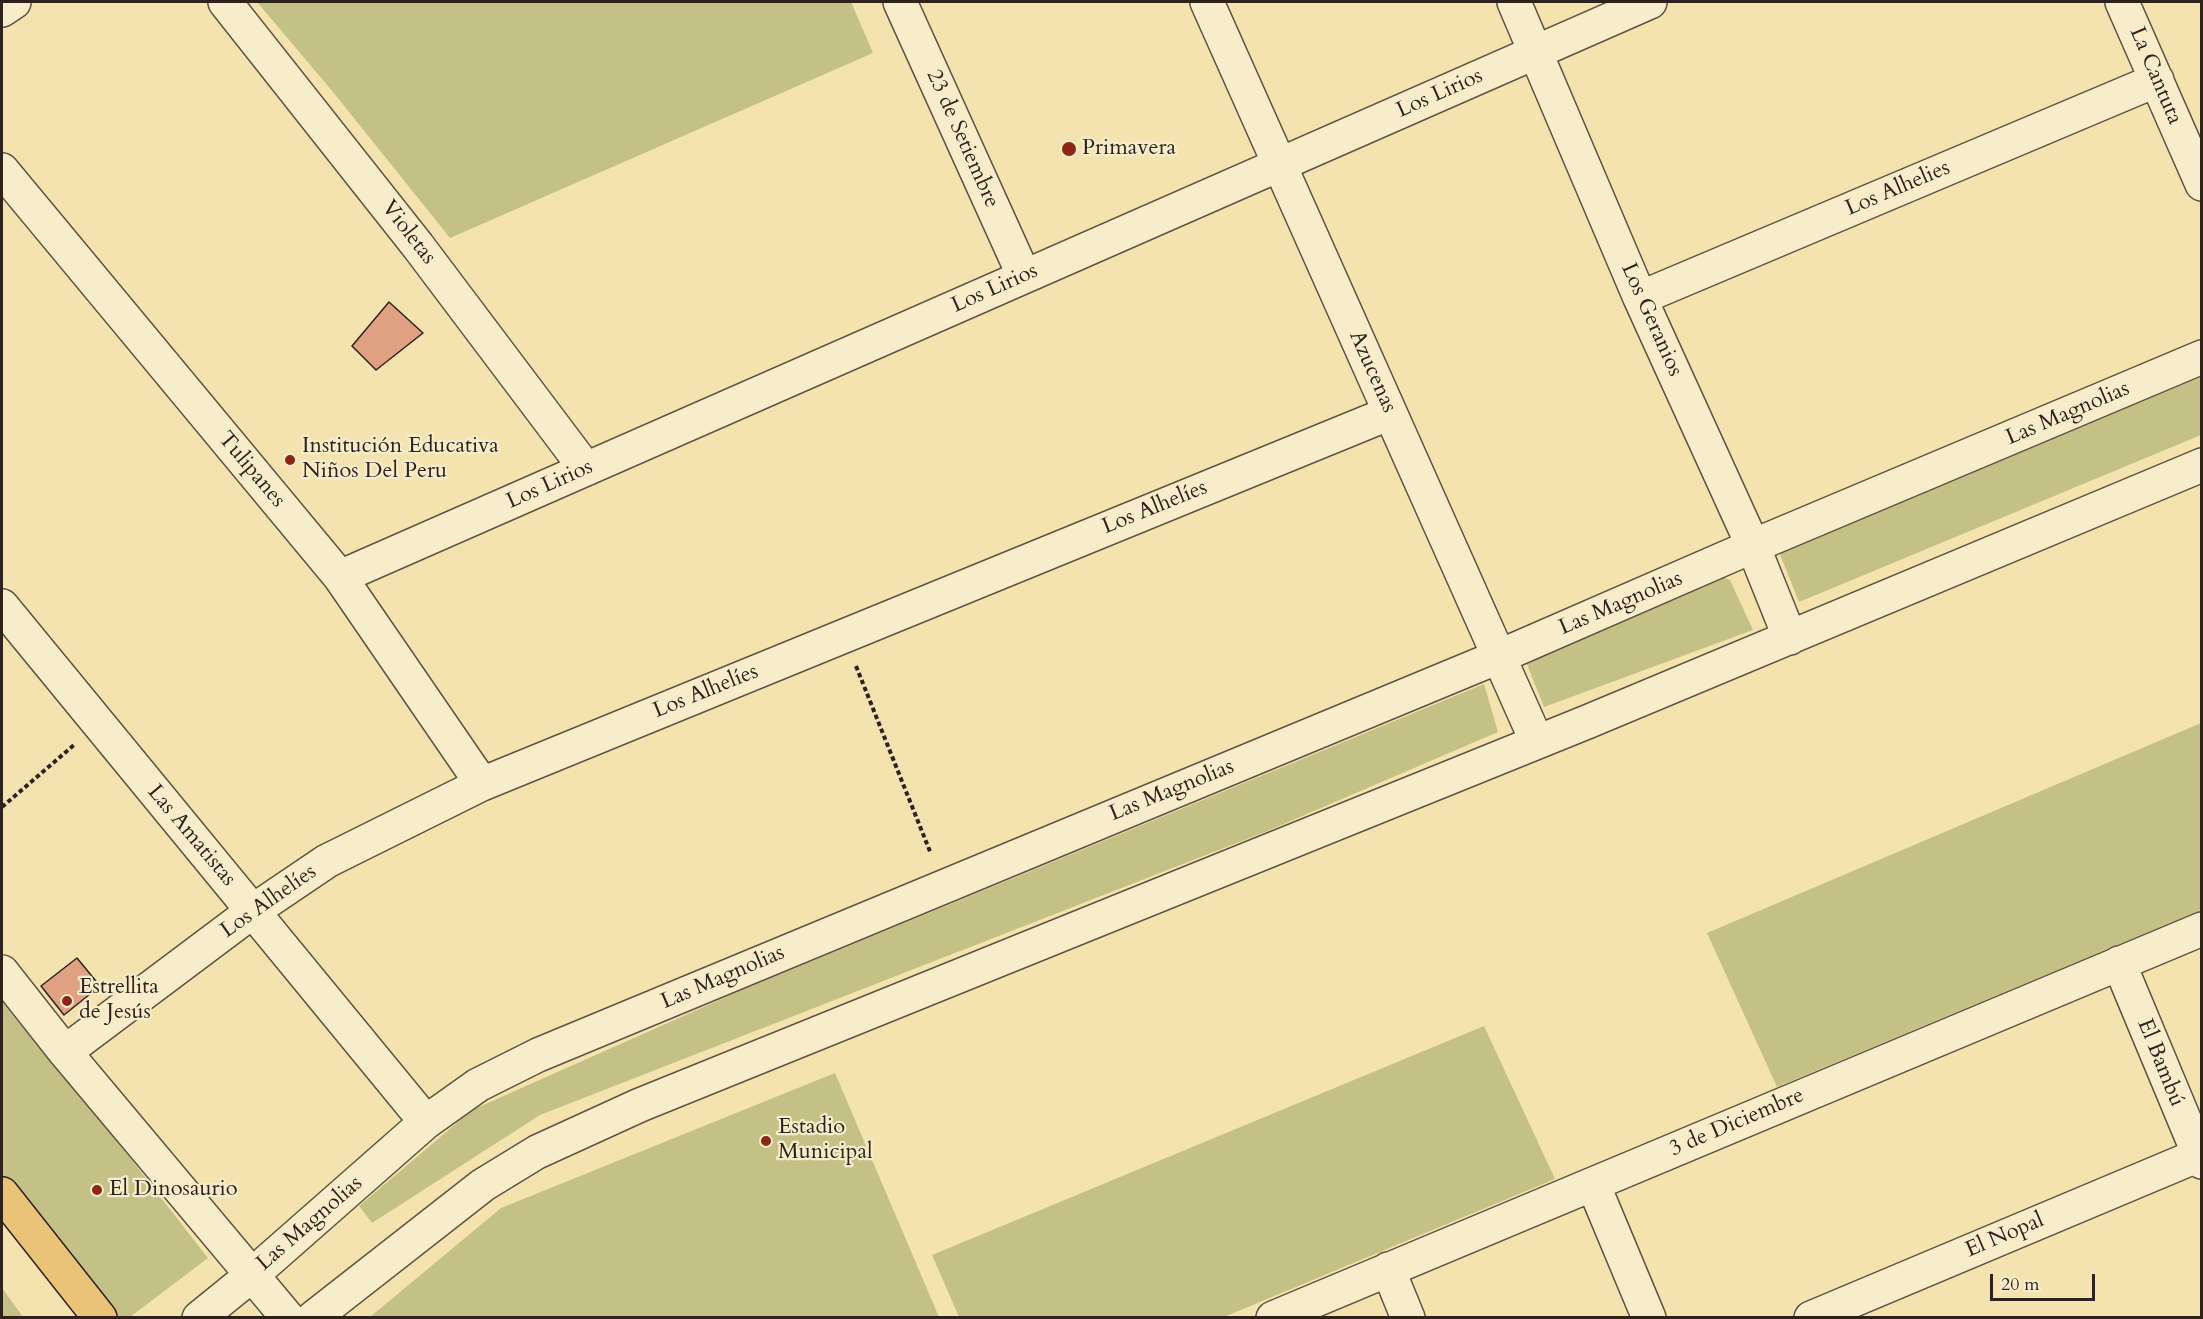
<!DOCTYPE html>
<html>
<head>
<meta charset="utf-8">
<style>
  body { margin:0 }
  #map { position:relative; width:2203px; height:1319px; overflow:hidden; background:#f5e3af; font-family:Cardo,serif }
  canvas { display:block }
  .frame { position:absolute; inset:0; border:3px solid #2f211c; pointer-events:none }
  .scale { position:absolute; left:1990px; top:1274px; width:105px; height:27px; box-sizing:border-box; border:3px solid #2f211c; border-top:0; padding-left:8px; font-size:18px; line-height:21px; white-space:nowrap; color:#2f211c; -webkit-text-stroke:4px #f8edcb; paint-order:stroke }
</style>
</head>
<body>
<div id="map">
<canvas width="2203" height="1319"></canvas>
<div class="frame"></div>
<div class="scale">20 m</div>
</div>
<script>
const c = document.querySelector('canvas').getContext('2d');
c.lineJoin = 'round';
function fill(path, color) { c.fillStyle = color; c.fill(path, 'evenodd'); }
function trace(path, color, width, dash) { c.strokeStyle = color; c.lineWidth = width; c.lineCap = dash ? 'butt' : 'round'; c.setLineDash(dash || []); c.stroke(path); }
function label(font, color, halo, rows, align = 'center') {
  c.font = font + ' Cardo,serif'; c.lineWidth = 4.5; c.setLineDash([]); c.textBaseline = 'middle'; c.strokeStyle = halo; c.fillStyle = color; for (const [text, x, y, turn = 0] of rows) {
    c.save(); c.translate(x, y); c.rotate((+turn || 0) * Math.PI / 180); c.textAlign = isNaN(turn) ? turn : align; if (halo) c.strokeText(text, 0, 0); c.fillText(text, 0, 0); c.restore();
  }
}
fill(new Path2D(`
  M257,2H851L873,53L450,238L333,92Z
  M2201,377V435L1799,602L1779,552Z
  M1723,577L1730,580L1753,630L1544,707L1524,657Z
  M1484,684L1498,732L1265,832L540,1115L372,1223L359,1206L472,1110L735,993Z
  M2201,723V910L1777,1087L1707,933Z
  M2,994L208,1258L130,1317H106L2,1187Z
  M1484,1026L1555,1179L1224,1317H959L932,1255Z
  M835,1073L939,1317H370L501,1208Z
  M2,1288L23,1317H2Z`), '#c4c186');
const building = new Path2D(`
  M389,302L423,333L376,370L352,346Z
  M77,958L100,986L64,1015L41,986Z`);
fill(building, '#dfa182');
trace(building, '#2f211c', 1.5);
const minor = new Path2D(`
  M225,2L418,246L586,469
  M900,2L1024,276
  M1207,2L1537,742
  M1514,2L1640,298L1753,546L1790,638
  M2122,2L2202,184
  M2,10L14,2
  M2,170L340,577L482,784
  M1640,298L2157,80
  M340,577L1650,2
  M2,606L426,1122
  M2119,963L2202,1162
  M2,972L65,1052L288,1318
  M65,1052L253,911L327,861L482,784L1390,413
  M1593,1184L1649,1318
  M1388,1269L1408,1318
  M199,1318L252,1275L426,1122L478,1085L538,1055L1498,657L1753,546L2202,357
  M313,1318L483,1185L537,1152L640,1105L1587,722L2202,465
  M1273,1318L2202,929
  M1811,1318L2199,1155`);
const major = new Path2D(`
  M2,1194L100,1318`);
trace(minor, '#605241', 36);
trace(major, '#2f211c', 36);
trace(new Path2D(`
  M856,666L931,854
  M2,807L74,745`), '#2f211c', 4, [4.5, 3]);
trace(minor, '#f8edcb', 33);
trace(major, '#eac278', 33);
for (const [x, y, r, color] of [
  [1069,149,8,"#8f2418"],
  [290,460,6,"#8f2418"],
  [67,1001,6,"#8f2418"],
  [766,1141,6,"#8f2418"],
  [97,1190,6,"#8f2418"]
]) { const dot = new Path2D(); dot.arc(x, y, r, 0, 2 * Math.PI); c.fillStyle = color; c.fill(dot); trace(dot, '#f8edcb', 2); }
label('22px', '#2f211c', '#f8edcb', [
  ["La Cantuta",2155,76,67],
  ["Los Lirios",1440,94,-24],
  ["23 de Setiembre",962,139,66],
  ["Los Alhelies",1898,189,-23],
  ["Violetas",408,233,52],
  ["Los Lirios",995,289,-24],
  ["Los Geranios",1651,320,66],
  ["Azucenas",1372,372,66],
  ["Las Magnolias",2068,414,-23],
  ["Tulipanes",251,470,50],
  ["Los Lirios",550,485,-24],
  ["Los Alhelíes",1155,508,-22],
  ["Las Magnolias",1621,604,-23],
  ["Los Alhelíes",706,692,-22],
  ["Las Magnolias",1172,791,-22],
  ["Las Amatistas",191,836,50],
  ["Los Alhelíes",269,902,-35],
  ["Las Magnolias",723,978,-23],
  ["El Bambú",2160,1063,68],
  ["3 de Diciembre",1737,1123,-23],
  ["Las Magnolias",310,1224,-41],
  ["El Nopal",2005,1236,-23]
]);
label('22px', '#2f211c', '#f8edcb', [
  ["Primavera",1082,149],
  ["Institución Educativa",302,447],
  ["Niños Del Peru",302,472],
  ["Estrellita",79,988],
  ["de Jesús",79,1013],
  ["Estadio",778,1128],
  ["Municipal",778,1153],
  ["El Dinosaurio",109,1190]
], 'left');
</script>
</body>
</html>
